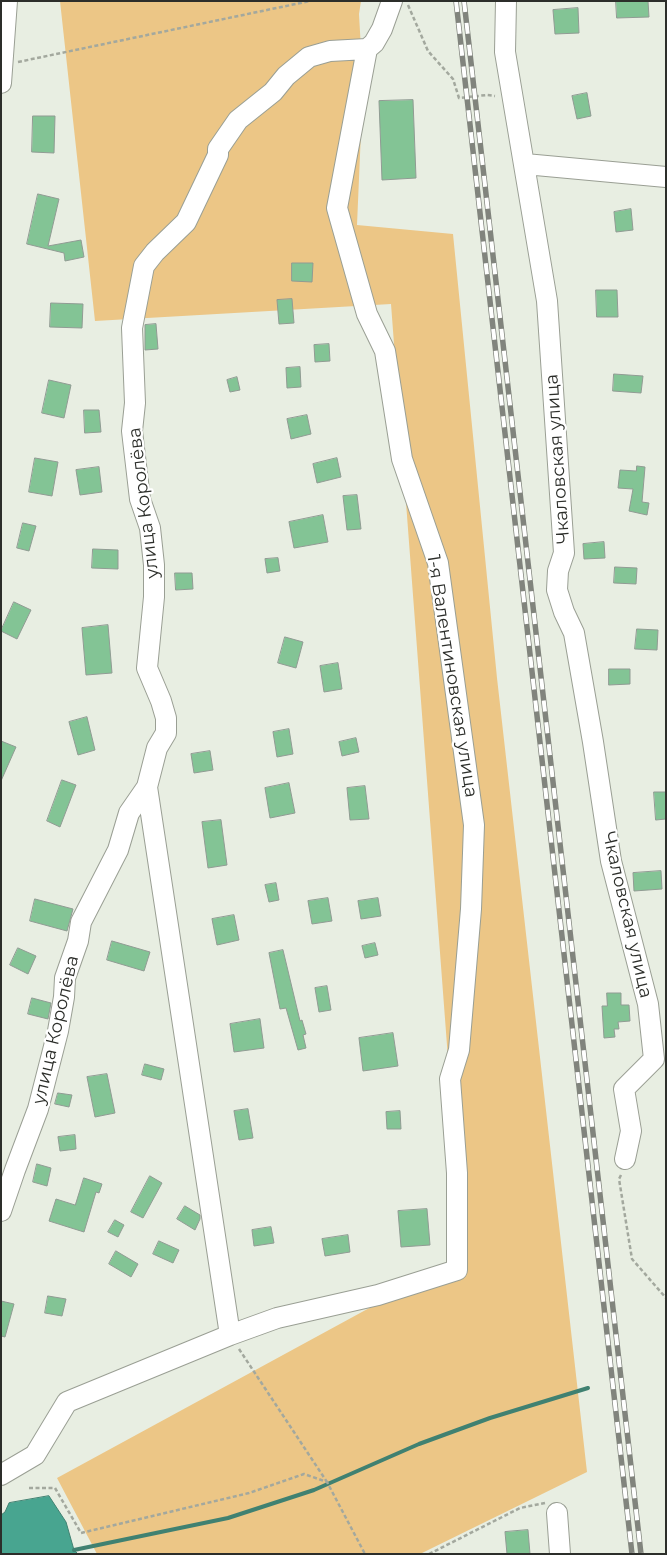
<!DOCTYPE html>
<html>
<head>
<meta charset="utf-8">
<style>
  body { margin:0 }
  #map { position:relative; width:667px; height:1555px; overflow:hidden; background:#e8eee2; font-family:Montserrat,sans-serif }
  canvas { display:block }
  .frame { position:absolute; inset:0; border:2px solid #2c2e2a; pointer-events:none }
</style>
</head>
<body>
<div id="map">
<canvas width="667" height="1555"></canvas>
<div class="frame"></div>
</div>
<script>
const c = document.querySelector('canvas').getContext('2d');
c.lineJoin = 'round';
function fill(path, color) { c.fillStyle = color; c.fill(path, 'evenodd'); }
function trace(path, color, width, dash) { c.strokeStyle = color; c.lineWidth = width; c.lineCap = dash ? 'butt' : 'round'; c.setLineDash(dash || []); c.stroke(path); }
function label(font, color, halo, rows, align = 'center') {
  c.font = font + ' Montserrat,sans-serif'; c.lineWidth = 4.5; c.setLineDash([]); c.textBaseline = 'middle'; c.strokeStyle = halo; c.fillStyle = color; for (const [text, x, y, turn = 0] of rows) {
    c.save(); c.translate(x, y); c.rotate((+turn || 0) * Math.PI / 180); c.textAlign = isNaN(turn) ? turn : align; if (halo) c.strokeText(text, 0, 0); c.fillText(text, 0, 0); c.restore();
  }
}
fill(new Path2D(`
  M60,1H361L359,14L363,85L357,225L453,234L497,678L587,1472L420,1554H97L57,1478L463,1257L391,304L95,321Z`), '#ecc686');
const water = new Path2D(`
  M49,1496L66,1522L74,1550L78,1554H1V1515L5,1512L9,1503Z`);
fill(water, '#48a590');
trace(water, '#408171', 1);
trace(new Path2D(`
  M74,1550L228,1518L314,1490L419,1444L490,1418L588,1388`), '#408171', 4);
const building = new Path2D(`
  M616,1H648L649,17L617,18Z
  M578,8L579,33L555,34L553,10Z
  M587,93L591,116L577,119L572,96Z
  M413,100L416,178L382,180L379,101Z
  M33,116H55L54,153L32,152Z
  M38,194L59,199L48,246L81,240L84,257L65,261L64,253L27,244Z
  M631,209L633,230L616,232L614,212Z
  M292,263H313L312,282L292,281Z
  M596,290H617L618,317H597Z
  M292,299L294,323L279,324L277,300Z
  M51,303L83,304L82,328L50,327Z
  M156,324L158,349L145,350V325Z
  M329,344L330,361L315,362L314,345Z
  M300,367L301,387L287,388L286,368Z
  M614,374L643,376L641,393L613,391Z
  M237,377L240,390L230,392L227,380Z
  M49,380L71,385L64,418L42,413Z
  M84,410H99L101,432L85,433Z
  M307,415L311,434L291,439L287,419Z
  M35,458L58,462L52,496L29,492Z
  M337,458L341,477L317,483L313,464Z
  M637,466L645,467L642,502L649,503L647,515L629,511L633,489L618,488L620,470L636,471Z
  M99,467L102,492L80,495L76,470Z
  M357,495L361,529L347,530L343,496Z
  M323,515L328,542L294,548L289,522Z
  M23,523L36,526L29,551L17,548Z
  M604,542L605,558L584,559L583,544Z
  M93,549L118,550V569L92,568Z
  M278,558L280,571L267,573L265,559Z
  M615,567L637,568L636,584L614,583Z
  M175,573H192L193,589L176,590Z
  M14,602L31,610L17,639L1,631Z
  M108,625L112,673L86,675L82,628Z
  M637,629L658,630L657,650L635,649Z
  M285,637L303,642L296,668L278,663Z
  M338,663L342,689L324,692L320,666Z
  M609,669H630V684L609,685Z
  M87,717L95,750L78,755L69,722Z
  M289,729L293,754L277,757L273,732Z
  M356,738L359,752L342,756L339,742Z
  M1,741L16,747L1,781Z
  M210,751L213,770L194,773L191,754Z
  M62,780L76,785L60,827L47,821Z
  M289,783L295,813L270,818L265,788Z
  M365,786L369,819L350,820L347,788Z
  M654,792H666V819L656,820Z
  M221,820L227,865L208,868L202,822Z
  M661,871L662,889L634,891L633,873Z
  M276,883L279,900L269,902L265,885Z
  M328,898L332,921L312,924L308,901Z
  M378,898L381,916L361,919L358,901Z
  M35,899L73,909L67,931L30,921Z
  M234,915L239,940L217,945L212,919Z
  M112,941L150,952L144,971L107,960Z
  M375,943L378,955L365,958L362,946Z
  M18,948L36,956L28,974L10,965Z
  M283,950L300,1021L302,1020L306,1034L303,1035L306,1048L298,1050L286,1008L280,1009L269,953Z
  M327,986L331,1010L319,1012L315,988Z
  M607,993H621V1005H629L630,1021L618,1022L619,1029H614L615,1037L604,1038L602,1006H607Z
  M32,998L51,1003L48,1019L28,1014Z
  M260,1019L264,1048L234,1052L230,1024Z
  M393,1033L398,1066L363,1071L359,1038Z
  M145,1064L164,1069L161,1080L142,1075Z
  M107,1074L115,1113L95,1117L87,1077Z
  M58,1093L72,1095L69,1107L55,1104Z
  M248,1109L253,1138L239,1140L234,1111Z
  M400,1111L401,1129H387L386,1112Z
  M75,1135L76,1149L60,1151L58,1137Z
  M37,1164L51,1168L47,1186L33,1182Z
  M150,1176L162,1183L143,1218L131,1212Z
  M84,1178L102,1184L99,1193L96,1192L84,1232L49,1221L56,1199L75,1205Z
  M185,1206L200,1215V1219L195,1230L177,1219Z
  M427,1209L430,1245L401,1247L398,1211Z
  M115,1220L124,1225L118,1237L108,1232Z
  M271,1227L274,1243L254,1246L252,1230Z
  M348,1235L350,1252L325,1256L322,1239Z
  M159,1241L179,1250L173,1263L153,1254Z
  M116,1251L138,1264L131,1277L109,1264Z
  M48,1296L66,1299L62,1316L45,1313Z
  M1,1301L14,1304L5,1337L1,1336Z
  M528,1530L530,1554H507L505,1532Z`);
fill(building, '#83c495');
trace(building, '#909b93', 1);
const minor = new Path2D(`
  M506,1L505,52L547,301L564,553L558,571L557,590L564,612L574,633L593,742L611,861L648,1004L654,1059L624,1089L631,1131L625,1159
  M1,83L7,1
  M525,164L666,177
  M147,787L230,1335
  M1,1211L15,1170L38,1109L58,1031L64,997L65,978L78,941L81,922L118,850L129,813L147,787L157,748L166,733V718L161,701L147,668L154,597V565L150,528L140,499L132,431L135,403L132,328L144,266L155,252L186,222L218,155V149L238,120L273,92L286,76L309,57L330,51L367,49L374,43L382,29L392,1
  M1,1475L35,1455L67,1402L230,1335L277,1318L378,1295L457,1270V1173L450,1079L459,1050L471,909L474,825L438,563L402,459L385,351L367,314L337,208L367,49
  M557,1513L560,1554`);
trace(minor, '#9a9f94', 22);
trace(new Path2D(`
  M408,5L428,51L453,79L459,98L487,95L495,96
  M18,62L310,1
  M621,1175L619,1179L632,1259L666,1298
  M239,1349L327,1482
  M29,1488H55L81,1533L249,1493L304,1474L327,1482L365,1554
  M429,1554L520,1508L545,1503`), '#a3a89e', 2.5, [4, 2.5]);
trace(minor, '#fff', 20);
const rail = new Path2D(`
  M456,1L632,1554
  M464,1L641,1554`);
trace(rail, '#81847d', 5.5);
trace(rail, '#fff', 4, [11]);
label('18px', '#2c2e2a', '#fff', [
  ["Чкаловская улица",558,459,-94],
  ["улица Королёва",144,503,-97],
  ["1-я Валентиновская улица",452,676,81],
  ["Чкаловская улица",627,915,77],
  ["улица Королёва",56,1030,-77]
]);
</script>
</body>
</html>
